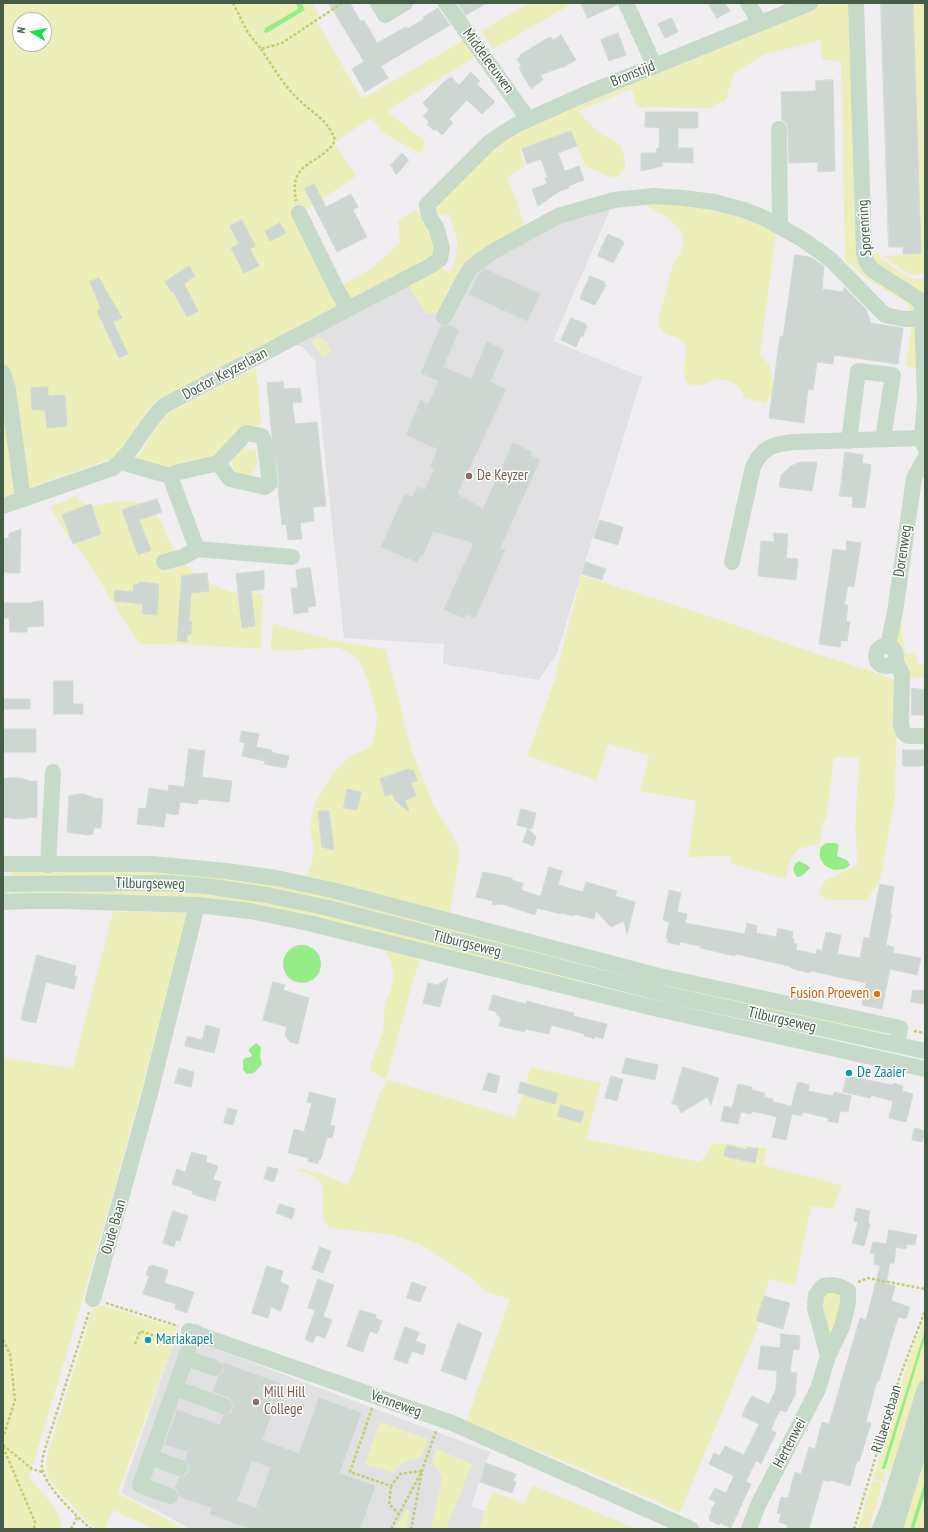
<!DOCTYPE html>
<html>
<head>
<meta charset="utf-8">
<style>
  body { margin:0 }
  #map { position:relative; width:928px; height:1532px; overflow:hidden; background:#f0eef1; font-family:"PT Sans Narrow",sans-serif }
  canvas { display:block }
  .frame { position:absolute; inset:0; border:4px solid #465c49; pointer-events:none }
  .north { position:absolute; left:12px; top:12px; width:40px; height:40px; box-sizing:border-box; background:#fff; border:1px solid #b5beb6; border-radius:50%; rotate:280deg; font-size:11px; font-weight:700; line-height:16px; text-align:center; color:#465c49 }
  .north::after { content:''; display:block; margin:auto; width:14px; height:18px; background:#16e342; clip-path:polygon(50% 0,100% 100%,50% 72%,0 100%) }
</style>
</head>
<body>
<div id="map">
<canvas width="928" height="1532"></canvas>
<div class="frame"></div>
<div class="north">N</div>
</div>
<script>
const c = document.querySelector('canvas').getContext('2d');
c.lineJoin = 'round';
function fill(path, color) { c.fillStyle = color; c.fill(path, 'evenodd'); }
function trace(path, color, width, dash) { c.strokeStyle = color; c.lineWidth = width; c.lineCap = dash ? 'butt' : 'round'; c.setLineDash(dash || []); c.stroke(path); }
function label(font, color, halo, rows, align = 'center') {
  c.font = font + ' "PT Sans Narrow",sans-serif'; c.lineWidth = 3; c.setLineDash([]); c.textBaseline = 'middle'; c.strokeStyle = halo; c.fillStyle = color; for (const [text, x, y, turn = 0] of rows) {
    c.save(); c.translate(x, y); c.rotate((+turn || 0) * Math.PI / 180); c.textAlign = isNaN(turn) ? turn : align; if (halo) c.strokeText(text, 0, 0); c.fillText(text, 0, 0); c.restore();
  }
}
fill(new Path2D(`
  M609,196L610,210L553,341L642,377L557,653L539,680L443,664L444,644L344,638L315,361L302,346L292,344L427,272L451,273Z
  M187,1338L490,1452L471,1506L485,1512L479,1529H190L164,1514L121,1493L174,1342L182,1344Z`), '#e1e0e2');
fill(new Path2D(`
  M3,3H295L298,9L265,28L264,32L267,33L306,10L303,3H312L320,17L316,20L362,99L464,40L475,57L386,111L425,141L421,154L383,133L371,118L334,143L356,175L355,177L313,205L296,215L341,304L157,400L149,408L117,455L111,459L3,497ZM20,20H44V44H20Z
  M529,3H566L568,6L493,49L481,31Z
  M823,3H850L858,253L910,300L916,312L910,315L909,304L868,280L845,260L841,62L822,59L821,40L763,55L734,73L726,100L709,108L637,107L632,89L578,111L597,131L617,143L622,148L625,158V168L618,177L613,178L585,166L571,131L520,149L525,166L507,177L518,203L524,226L492,246L444,313L426,314L407,283L437,267L451,272C460,249 459,236 448,213C442,216 438,216 433,210L502,139L666,66Z
  M913,3H925L923,111L925,274L911,275L883,256L921,253Z
  M646,204C689,203 738,211 776,233L760,355L770,365L774,392L765,403L744,398C743,384 724,377 712,380C708,381 705,385 701,385C697,386 692,385 688,384C678,371 693,351 683,341C678,336 668,336 662,332L658,322L660,313L674,262L681,251L683,240L680,229L664,215L656,212Z
  M417,209L429,232L437,255L352,303L339,287L370,269L400,243L398,221Z
  M879,253L880,258L910,279H924L925,293H921L880,269L870,256L872,254Z
  M910,323L916,326V368L906,366L911,331Z
  M318,337L325,340L331,352L324,357L312,344L313,339Z
  M256,367L261,425L241,427L217,456L163,470L134,462L162,419L172,411Z
  M245,448L256,451L257,467L251,475L242,477L235,473L231,461L236,452Z
  M76,496C78,499 82,503 85,505C92,507 100,505 106,503C120,501 132,500 145,505C163,513 165,536 174,550C188,572 214,589 239,593C247,594 255,592 263,594L261,649L199,645L140,644L122,618L91,566L74,543L67,535L50,507Z
  M581,575L718,619L814,653L865,669L897,681L895,798L880,880L867,900H827L819,894L824,881L858,865L855,829L859,758L834,757L827,815L823,824L819,845C789,847 794,855 785,879L730,863L731,856L688,857L696,801L640,791L649,755L608,744L596,782L593,779L527,756L554,682Z
  M900,621L906,654L915,653L918,665L925,664V678H905L897,646Z
  M273,624L340,642L385,649L400,702L405,727L413,754L435,808L454,837L458,848L459,857L457,871L449,918L306,877L311,865L314,850L310,831L312,812L315,803L332,775L349,757L365,750L372,744L375,732L377,717L367,678L359,661L353,655L336,647L300,650H270Z
  M13,870L130,871L189,873L291,888L561,957L560,961L358,909L55,875L10,877Z
  M145,889L196,892L292,907L575,979L574,983L312,917L11,895L10,892Z
  M113,911L188,913C140,1102 87,1291 29,1477C42,1493 60,1508 62,1529H3V1058L73,1068Z
  M383,948L420,957L386,1079L515,1118L531,1067L601,1083L586,1139L700,1162L714,1143L767,1148L763,1165L842,1185L833,1209L811,1206L795,1285L769,1279L757,1329L680,1512C610,1480 538,1450 466,1422L510,1299L490,1293L484,1290L470,1277L450,1263L421,1245L392,1235L331,1228C312,1217 336,1185 310,1174C307,1173 302,1172 298,1171L299,1169L322,1174L348,1185L353,1173L380,1093L386,1083V1079L372,1072L370,1066L383,1033L385,1004L389,995L394,974L390,959Z
  M673,985L879,1029L880,1033L672,989Z
  M825,1292C830,1292 837,1291 840,1296C844,1302 835,1326 832,1334H828L821,1296Z
  M102,1305L179,1329L118,1493L184,1529H154L113,1510L105,1529H96L79,1513L50,1481C45,1471 45,1463 48,1453L93,1308H95Z
  M925,1317V1376L895,1474L888,1472L885,1469L883,1470L885,1483L873,1479L909,1359Z
  M380,1422L428,1439L421,1458C407,1459 402,1462 394,1473L365,1464Z
  M925,1441V1481L910,1529H898Z
  M436,1449L472,1464L446,1529H431L442,1479L438,1470L432,1462Z
  M872,1481L882,1484L869,1529H858Z
  M532,1485L637,1529H479L492,1492L525,1504Z
  M925,1494V1529H914Z
  M408,1509L410,1512L406,1529H395L405,1510Z`), '#edefbb');
fill(new Path2D(`
  M296,3H302L305,10L267,33L264,32L265,28L298,9Z
  M826,843H835L839,845L837,856L847,860L850,865C841,874 823,870 820,857C819,854 820,850 821,847Z
  M799,861L807,865L810,868L802,876L797,877C792,871 792,865 799,861Z
  M283 964a19 19 0 1 1 38 0a19 19 0 1 1-38 0Z
  M256,1043L261,1047L260,1056L262,1064L254,1073L247,1074L243,1070V1060L245,1058L251,1057L252,1055L248,1050Z
  M925,1330V1338L885,1469H883L882,1468Z
  M925,1481V1493L914,1529H910Z`), '#96ed88');
const building = new Path2D(`
  M329,3H350L361,22L364,20L377,43L406,27L407,29L424,19L423,17L438,8L450,25L381,66L388,78L365,92L352,69L364,62Z
  M458,3H487L466,15Z
  M581,3H617V5L588,18Z
  M708,3H725L730,11L717,18Z
  M881,3H913L921,253L903,254V247H889Z
  M672,18L678,32L665,38L658,24Z
  M618,33L626,55L609,61L601,40Z
  M561,35L576,60L562,68V67L540,75L543,80L531,89L519,68L521,66L517,59L521,56L520,55L546,39L551,37L553,40Z
  M471,72L480,81L477,84L495,102L482,114L467,100L449,119L453,123L442,135L436,129L434,131L427,124L429,122L423,116L429,110L423,103L445,81L451,77L459,85Z
  M833,80L835,171L818,172V162L789,163L788,129L787,124L782,120L781,92L816,91V81Z
  M646,112H698V128H678V148H693V163L662,162V166L641,171V153H656L657,148H659L660,128L645,127Z
  M571,131L577,146L558,153L565,171L579,166L584,180L568,186L569,188L560,191L538,206L532,189L547,184L545,178H548L541,159L527,164L522,149Z
  M402,153L409,160L396,175L391,165Z
  M314,184L326,207L351,194L358,207L353,210L367,237L337,252L305,189Z
  M242,220L255,246L250,249L259,266L244,273L231,248L239,244L230,226Z
  M280,223L286,233L270,241L265,231Z
  M608,234L623,241L622,242L624,243L613,263L598,256Z
  M795,255L810,257L824,266L822,289L843,292L844,287L866,309L871,323L903,328L898,364L834,355L833,364L817,362L813,390L808,389L804,423L769,418L780,336H783Z
  M189,266L195,276L184,284L198,311L187,317L173,291L172,292L165,282Z
  M485,269L540,294L527,321L469,294L478,275Z
  M590,276L605,282L604,284L606,285L595,305L580,299Z
  M99,278L122,318L113,322L128,354L119,358L97,311L101,309L90,282Z
  M571,318L586,324L585,325L587,326L583,337L581,336L576,347L561,340Z
  M449,325L459,330L443,367L471,379L487,342L504,350L490,382L506,389L457,494L483,509L513,443L532,452L530,455L540,460L500,548L505,550L475,618L466,614L464,618L444,609L474,543L433,531L423,555L421,554L417,562L381,547L405,494L413,497L417,487L425,490L434,469L430,467L438,449L406,435L421,400L428,405L439,381L421,373L441,326Z
  M283,382L284,389L300,388L302,402L292,403L295,424L317,422L326,506L313,507L314,521L300,523L302,539L288,540L286,524L282,525L278,488L279,482L272,437L267,383Z
  M48,387V396L65,395L67,426L47,428L45,410H32L31,388Z
  M845,452L863,455L862,463L871,465L865,508L852,507L853,497L840,496Z
  M801,462H817L812,491L779,487L781,475L791,466Z
  M157,499L162,512L139,520L151,550L138,555L122,510Z
  M91,504L101,534L73,544L62,515Z
  M600,520L623,527L618,545L594,538Z
  M21,529L20,573H8V572H3V538H9V534Z
  M774,533L788,534L786,558L798,559L796,580L758,576L761,541L774,542Z
  M847,541L861,543L854,587L848,586L844,605H848L846,621L850,622L847,641L841,640L840,647L819,644L833,549L846,551Z
  M586,562L606,569L602,580L582,574Z
  M310,568L316,606L308,607V612L294,614L291,588H298L296,570Z
  M264,571V589L251,591L255,626L242,628L236,574Z
  M207,573L209,591L191,593L189,621H192L191,634H187V642L177,641L182,576Z
  M140,582L159,584L157,615L142,614L143,604L114,601L115,590L133,592L134,584H139Z
  M43,601L44,626L27,627V632H10L9,618H3V603H31L32,602Z
  M54,681H73V704H83V714H54Z
  M912,688L925,690V715H912Z
  M3,699H30V709H3Z
  M3,729H36V752H3Z
  M242,731L259,734L256,747L272,750L271,752L289,756L286,768L264,764L265,761L242,756L245,743L240,742Z
  M189,749L205,751L202,777L232,781L229,802L198,799V804L180,802L178,815L166,813L164,827L137,824L139,808L146,809L149,788L168,791L169,785L184,787Z
  M903,750H925V766H903Z
  M409,769L414,771L417,781L411,783L416,796L405,800L409,812L395,800L393,794L385,796L380,779Z
  M3,778H20L30,781H37V817L18,819L3,817Z
  M347,789L361,792L357,810L344,808Z
  M83,794L95,798L103,799L101,828H94L93,834L87,835L67,832L69,796Z
  M521,809L536,813L532,829L517,825Z
  M329,811L334,850L322,847L318,812Z
  M528,828L536,837L533,846L523,842Z
  M549,867L562,871L558,885L583,892L586,882L617,891L615,896L635,902L627,935L624,921L611,927L596,911L594,919L574,914V916L561,913V914L537,908L535,915L502,904L492,905L493,901L476,897L483,872L512,878V880L523,883L521,890L539,896L541,895Z
  M880,884L894,887L890,914H892L886,945L894,947L893,953L921,958L917,975L890,969L882,1009L862,1005L866,983L811,971L809,973L793,969L789,966L736,954L735,956L700,948V946L680,942L679,945L667,942L668,939L666,938L669,922L663,920L669,890L681,893L677,912L687,914L685,923L745,934L747,923L757,926L756,933L776,937L778,928L793,932L792,938L794,939L793,943L797,944L796,950L816,954L817,949L822,951L826,932L841,935L837,954L860,958L864,937L869,938Z
  M37,955L76,966L74,976H77L74,989L46,982L36,1023L22,1020V1015Z
  M448,978L440,1007L423,1003L428,983L437,985Z
  M273,982L285,985L283,990L309,998L298,1044L290,1042L285,1035L287,1027L263,1020Z
  M913,990L925,991V1004L911,1002Z
  M493,995L526,1004L527,1001L533,1003L574,1013L573,1016L607,1024L603,1039L595,1036L594,1039L590,1037L584,1036V1034L551,1025L549,1034L526,1029L525,1032L499,1026L501,1018L496,1014L497,1012L489,1010Z
  M206,1025L220,1029L214,1053L185,1046L187,1036L202,1040Z
  M626,1058L658,1065L655,1080L622,1073Z
  M683,1067L719,1078L711,1105L707,1097L681,1113L677,1105L672,1104Z
  M179,1068L194,1072L191,1087L175,1083Z
  M488,1073L500,1076L496,1093L483,1090Z
  M611,1076L623,1079L617,1101L605,1098Z
  M847,1076L892,1085L894,1083L903,1086L902,1091L913,1094L906,1122L889,1118L893,1101L871,1095L870,1098L843,1092Z
  M521,1082L558,1093L555,1104L518,1093Z
  M798,1082L809,1085L808,1091L833,1096L834,1092L851,1096L848,1112L840,1111L838,1123L828,1121V1118L803,1112L802,1116L792,1114L786,1140L772,1137L777,1117L752,1111L751,1114L741,1112L738,1124L721,1121L724,1106L732,1108L738,1084L752,1087V1090L765,1093L764,1097L773,1099V1102L791,1106Z
  M310,1092L336,1099L330,1125L335,1126L332,1138L327,1137L321,1159H319L318,1164L308,1161L309,1158L288,1153L294,1129L304,1132L312,1103L307,1102Z
  M561,1105L584,1112L581,1123L558,1116Z
  M228,1108L237,1110L233,1125L224,1123Z
  M915,1128L925,1131L922,1142L912,1140Z
  M727,1145L746,1150L747,1147L758,1149L755,1163L724,1156Z
  M192,1152L207,1156L206,1162L218,1166L213,1179L221,1182L215,1201L192,1194L193,1191L172,1184L177,1169L185,1172Z
  M268,1167L278,1169L274,1182L264,1179Z
  M280,1204L295,1209L292,1219L276,1213Z
  M857,1208L870,1211L868,1223L870,1224L864,1246L852,1243L858,1222L854,1221Z
  M173,1211L188,1216L180,1241L176,1240L174,1247L163,1243Z
  M889,1230L917,1235L915,1245L907,1244L906,1249L896,1247L894,1263H890L886,1284L895,1286L891,1301L910,1307L906,1319L898,1317L879,1381H877L866,1422L871,1423L859,1462L857,1461L850,1486L830,1480L829,1482L823,1480L809,1529H787L788,1525L779,1522L781,1514L777,1513L781,1497L788,1498L795,1472L801,1474L809,1447L815,1449L822,1422L829,1424L860,1318L866,1320L880,1266L874,1264L875,1254L870,1253L873,1242L886,1244Z
  M320,1247L331,1251L323,1273L312,1269Z
  M152,1265L168,1270L164,1283L194,1292L187,1313L175,1309L176,1304L143,1294L149,1276L146,1275L149,1266L151,1267Z
  M267,1266L283,1271L280,1282L289,1286L281,1311L271,1307L268,1318L252,1313Z
  M318,1279L334,1285L323,1317L332,1320L325,1338L316,1335L313,1343L305,1339L315,1310L308,1308Z
  M412,1282L426,1287L420,1302L407,1298Z
  M764,1296L790,1303L783,1329L757,1321Z
  M360,1310L376,1315L375,1318L382,1321L377,1334L370,1331L363,1352L347,1346Z
  M458,1323L482,1333L466,1380L441,1371Z
  M405,1327L419,1332L416,1341L426,1345L423,1355L412,1351L407,1364L394,1359Z
  M781,1334L800,1336L799,1350L793,1349L790,1372L797,1373L795,1395L786,1412L780,1410L775,1420L771,1430L776,1433L761,1464L756,1461L751,1471L746,1482L751,1484L731,1528L720,1523L719,1525L709,1520L710,1518L709,1517L712,1511L711,1510L716,1502L709,1499L715,1488L726,1493L734,1476L709,1464L714,1453L720,1456L725,1446L744,1455L759,1424L742,1416L746,1406L752,1396L769,1404L776,1389L777,1371L758,1369L761,1346L780,1348Z
  M223,1363L282,1384L262,1440L299,1454L319,1398L361,1413L339,1473L375,1486L360,1529H252L210,1514L212,1508L179,1496L178,1490L175,1488L179,1477L186,1476L189,1471V1466L185,1460L188,1452L165,1444L177,1410L220,1425L224,1415L230,1413L233,1410V1405L230,1398L213,1392L218,1377L224,1371ZM252,1461L271,1467L256,1508L237,1501Z
  M486,1463L516,1474L513,1481L516,1482L512,1493L480,1482Z`);
fill(building, '#cdd6d0');
trace(building, '#d2dad5', 1);
trace(new Path2D(`
  M233,3L248,33L261,49L282,43L342,3
  M261,49C272,65 282,83 296,97C309,111 329,120 335,140C332,147 329,149 323,154C301,169 291,172 296,201
  M914,1031L925,1033
  M858,1282L868,1278L925,1289
  M106,1303L178,1326
  M89,1312L44,1452C43,1457 41,1462 42,1467C45,1488 76,1515 91,1529
  M3,1340L10,1354L15,1400L3,1438
  M135,1344L140,1331L155,1336L178,1340
  M372,1408L350,1472L391,1486L400,1474L422,1471L411,1529
  M3,1445L32,1469L42,1472
  M3,1447L35,1522L34,1529
  M391,1486L389,1504L399,1514
  M71,1529L78,1516
  M391,1529L422,1471L436,1431
  M854,1529L900,1376L925,1311`), '#bfce73', 2.5, [3, 2]);
trace(new Path2D(`
  M378,3L385,15L405,3
  M446,3L528,119
  M626,3L654,65
  M748,3L760,23
  M856,3L864,252C865,261 868,266 874,271L918,299L922,306L925,401L922,438L925,448
  M779,129L780,226
  M299,213L336,288L348,309
  M444,317L464,279L470,269L478,262L492,252L558,216L614,200L654,196L683,198L714,202L744,210L764,218L802,239L830,259L885,315L904,319H922
  M3,373L8,389L23,499
  M246,433L262,436L265,444L270,483L265,487L230,479L218,463Z
  M849,441L858,371L893,375L883,439
  M121,462L170,476L175,473L218,463
  M170,476L197,549L292,557
  M3,506L113,468C135,451 144,423 165,405L432,265L440,259L442,248L436,227L429,216L427,205L489,143L503,133L518,124L583,95L810,3
  M164,562L183,557L197,549
  M732,562L753,467C762,447 774,444 794,442L922,438
  M888,646L895,612L914,478L925,458
  M876 656a10 10 0 1 1 20 0a10 10 0 1 1-20 0Z
  M895,660L902,674L901,725L903,732L908,736H925
  M3,864H152L226,871L276,878L332,890L659,976L900,1028L897,1045
  M48,865L53,772
  M3,884L169,883L206,886L267,895L328,908L669,995L925,1051
  M3,900V902L29,901H63L197,905L250,911L308,923L658,1009L925,1069
  M93,1299L149,1097L197,905
  M189,1331L452,1423L691,1529
  M186,1358L215,1368
  M175,1388L224,1406
  M151,1457L180,1468
  M170,1496L140,1485L195,1332
  M749,1529L758,1505L818,1389L828,1356L842,1327L848,1303V1291C839,1285 833,1284 823,1286L816,1295L815,1308L828,1356
  M880,1529L889,1506L925,1388
  M895,1529L925,1430`), '#c7d9c9', 16);
for (const [x, y, r, color] of [
  [469,476,4,"#8d6e63"],
  [877,994,4,"#e8710a"],
  [849,1073,4,"#0f9aa8"],
  [148,1340,4,"#0f9aa8"],
  [256,1402,4,"#8d6e63"]
]) { const dot = new Path2D(); dot.arc(x, y, r, 0, 2 * Math.PI); c.fillStyle = color; c.fill(dot); trace(dot, '#fff', 1.5); }
label('15px', '#465c49', '#fff', [
  ["Middeleeuwen",488,61,54],
  ["Bronstijd",633,74,-22],
  ["Sporenring",865,228,-94],
  ["Doctor Keyzerlaan",225,374,-28],
  ["Dorenweg",903,551,-82],
  ["Tilburgseweg",150,884,1],
  ["Tilburgseweg",467,944,14],
  ["Tilburgseweg",782,1020,13],
  ["Oude Baan",114,1227,-74],
  ["Venneweg",396,1404,20],
  ["Rillaersebaan",887,1419,-73],
  ["Hertenwei",790,1443,-62]
]);
label('15px', '#785e54', '#fff', [
  ["De Keyzer",477,476],
  ["Mill Hill",264,1393],
  ["College",264,1410]
], 'left');
label('15px', '#c56008', '#fff', [
  ["Fusion Proeven",869,994]
], 'right');
label('15px', '#0d838f', '#fff', [
  ["De Zaaier",857,1073],
  ["Mariakapel",156,1340]
], 'left');
</script>
</body>
</html>
